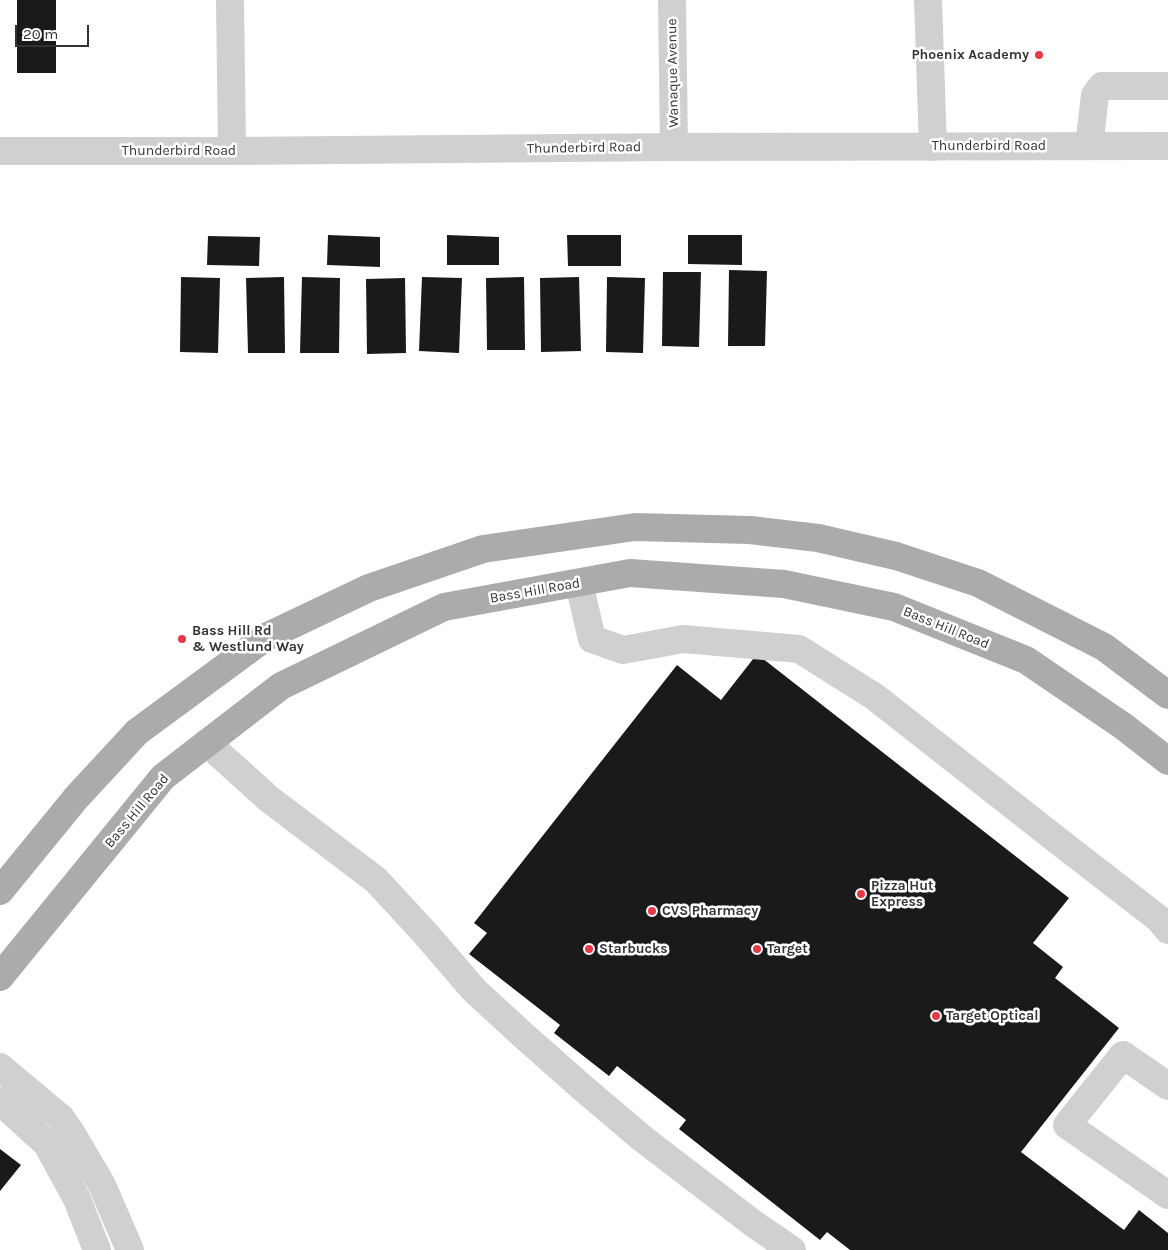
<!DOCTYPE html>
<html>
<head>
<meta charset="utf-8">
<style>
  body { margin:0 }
  #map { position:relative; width:1168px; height:1250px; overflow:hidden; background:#fff; font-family:Karla,sans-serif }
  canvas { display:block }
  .scale { position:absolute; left:15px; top:25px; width:74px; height:22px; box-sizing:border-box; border:2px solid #333; border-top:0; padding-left:6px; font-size:15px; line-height:18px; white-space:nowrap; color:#333; -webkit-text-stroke:4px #fff; paint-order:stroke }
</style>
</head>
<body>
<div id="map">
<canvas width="1168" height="1250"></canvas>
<div class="scale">20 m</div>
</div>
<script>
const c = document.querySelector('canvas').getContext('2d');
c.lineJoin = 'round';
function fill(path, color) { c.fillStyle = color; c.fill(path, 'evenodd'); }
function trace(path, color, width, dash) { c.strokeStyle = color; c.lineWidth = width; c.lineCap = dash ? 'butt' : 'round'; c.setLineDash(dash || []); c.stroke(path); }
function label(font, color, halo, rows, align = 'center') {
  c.font = font + ' Karla,sans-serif'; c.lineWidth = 5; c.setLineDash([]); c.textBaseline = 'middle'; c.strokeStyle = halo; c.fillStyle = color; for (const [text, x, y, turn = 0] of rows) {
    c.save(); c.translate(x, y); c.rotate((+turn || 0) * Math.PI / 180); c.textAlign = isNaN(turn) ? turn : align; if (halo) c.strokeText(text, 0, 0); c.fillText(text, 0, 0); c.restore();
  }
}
fill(new Path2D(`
  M17,0H56V73H17Z
  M328,235L380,237V267L327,265Z
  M447,235L499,237V265H447Z
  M567,235H621V266H568Z
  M688,235H742V265L688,264Z
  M208,236L260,237L259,266L207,265Z
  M729,270L767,271L765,346H728Z
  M663,272H701L699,347L662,346Z
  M181,277L220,278L218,353L180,352Z
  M284,277L285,353H248L246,278Z
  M302,277L340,278L339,353H300Z
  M422,277L462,278L459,353L419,351Z
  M524,277L525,350H487L486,278Z
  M579,277L581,351L541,352L540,278Z
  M607,277L645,278L643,353L606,352Z
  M405,278L406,353L367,354L366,279Z
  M757,654L1069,898L1033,943L1063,967L1055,978L1119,1028L1021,1152L1124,1230L1139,1210L1168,1233V1250H850L827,1232L820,1240L679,1129L686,1120L617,1066L609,1076L554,1033L560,1025L469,954L487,933L474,923L677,665L721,700Z
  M0,1149L21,1165L0,1191Z`), '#1a1a1a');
trace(new Path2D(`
  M230,0L232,151
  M672,0L674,147
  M928,0L933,147
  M1089,146L1095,95L1102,86H1168
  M0,151H232L674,147L1168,146
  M579,583L592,639L623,650L683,639L799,649L875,697L1057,840L1159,919L1168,930
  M207,743L269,799L376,880L425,933L474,990L524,1036L584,1089L643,1139L754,1224L792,1250
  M0,1067L61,1118L72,1134L102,1185L130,1250
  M1168,1086L1123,1055L1067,1125L1168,1195
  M0,1101L47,1144L77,1199L97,1250`), '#d0d0d0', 28);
trace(new Path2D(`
  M0,891L76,798L137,732L266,637L369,588L483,549L635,527L750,530L818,538L896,556L978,583L1104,647L1168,695
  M0,977L163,777L281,686L444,607L630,573L784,584L894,607L1026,660L1123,726L1168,761`), '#ababab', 28);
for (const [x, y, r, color] of [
  [1039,55,5,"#e63946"],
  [182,639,5,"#e63946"],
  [861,894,5,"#e63946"],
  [652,911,5,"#e63946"],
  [589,949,5,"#e63946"],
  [757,949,5,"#e63946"],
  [936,1016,5,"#e63946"]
]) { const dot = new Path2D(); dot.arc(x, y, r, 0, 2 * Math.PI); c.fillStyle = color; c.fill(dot); trace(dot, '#fff', 2); }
label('bold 14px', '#333', '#fff', [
  ["Phoenix Academy",1029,55,"right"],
  ["Bass Hill Rd",192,631],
  ["& Westlund Way",192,647],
  ["Pizza Hut",871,886],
  ["Express",871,902],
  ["CVS Pharmacy",662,911],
  ["Starbucks",599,949],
  ["Target",767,949],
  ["Target Optical",946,1016]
], 'left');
label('14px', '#333', '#fff', [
  ["Wanaque Avenue",673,73,-91],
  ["Thunderbird Road",989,146],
  ["Thunderbird Road",584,148,-1],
  ["Thunderbird Road",179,151],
  ["Bass Hill Road",535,591,-10],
  ["Bass Hill Road",946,628,22],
  ["Bass Hill Road",137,811,-50]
]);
</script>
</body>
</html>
